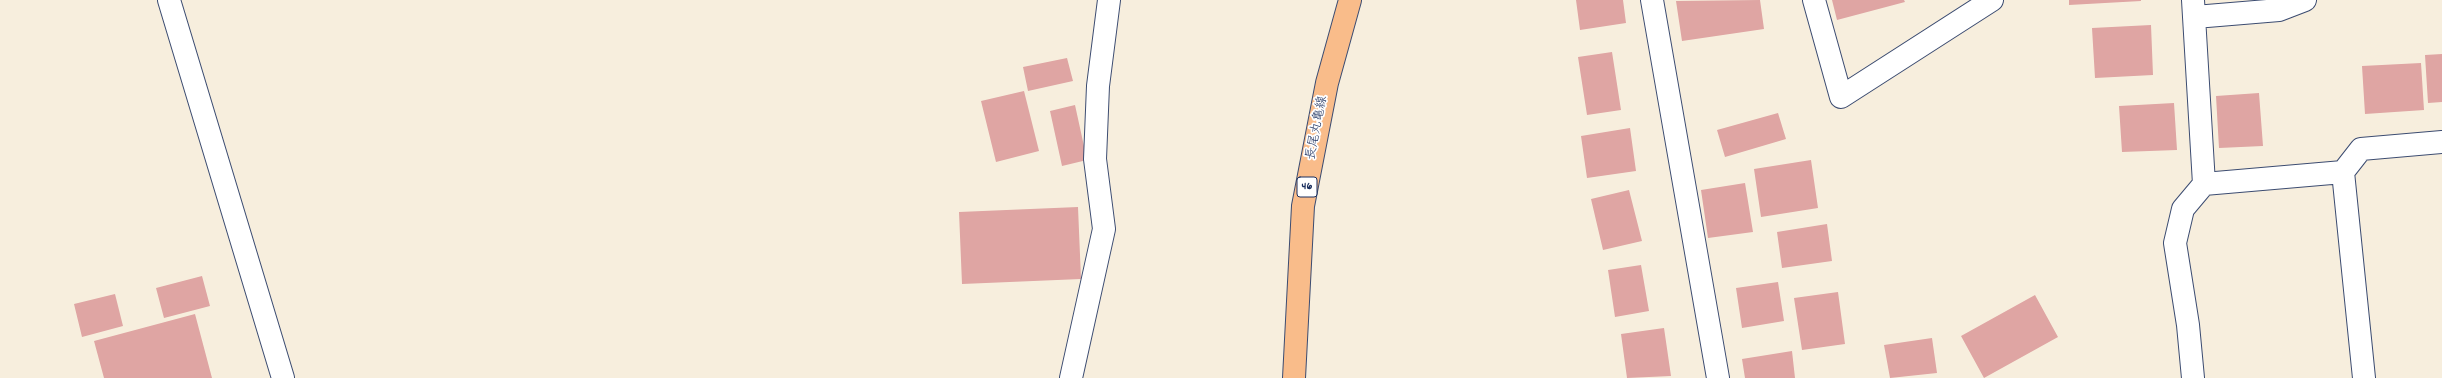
<!DOCTYPE html>
<html>
<head>
<meta charset="utf-8">
<style>
  body { margin:0 }
  canvas { display:block; background:#f7eedd }
</style>
</head>
<body>
<canvas width="2442" height="378"></canvas>
<script>
const c = document.querySelector('canvas').getContext('2d');
c.lineJoin = 'round';
function fill(path, color) { c.fillStyle = color; c.fill(path, 'evenodd'); }
function trace(path, color, width, dash) { c.strokeStyle = color; c.lineWidth = width; c.lineCap = dash ? 'butt' : 'round'; c.setLineDash(dash || []); c.stroke(path); }
function label(font, color, halo, rows, align = 'center') {
  c.font = font + ' Dekko,"Klee One",sans-serif'; c.lineWidth = 3.5; c.setLineDash([]); c.textBaseline = 'middle'; c.strokeStyle = halo; c.fillStyle = color; for (const [text, x, y, turn = 0] of rows) {
    c.save(); c.translate(x, y); c.rotate((+turn || 0) * Math.PI / 180); c.textAlign = isNaN(turn) ? turn : align; if (halo) c.strokeText(text, 0, 0); c.fillText(text, 0, 0); c.restore();
  }
}
fill(new Path2D(`
  M1576,0H1623L1626,23L1580,30Z
  M1760,0L1764,29L1682,41L1676,1Z
  M1832,0H1904L1905,2L1837,20Z
  M2069,0H2141V1L2069,5Z
  M2151,25L2153,75L2095,78L2092,28Z
  M1612,52L1621,110L1587,115L1578,57Z
  M2442,54V102L2428,103L2425,55Z
  M1067,58L1073,81L1028,91L1023,67Z
  M2421,63L2424,110L2365,114L2362,66Z
  M1024,91L1039,151L996,162L981,101Z
  M2259,93L2263,146L2219,148L2216,96Z
  M2174,103L2177,150L2122,152L2119,106Z
  M1075,105L1087,160L1062,166L1050,111Z
  M1778,113L1786,139L1725,157L1717,130Z
  M1630,128L1636,171L1587,178L1581,136Z
  M1811,160L1818,208L1761,217L1754,169Z
  M1745,183L1753,232L1708,238L1701,190Z
  M1629,190L1642,241L1603,250L1591,199Z
  M1078,207L1081,279L962,284L959,212Z
  M1827,224L1832,261L1782,268L1777,232Z
  M1641,265L1649,311L1615,317L1608,270Z
  M202,276L210,306L164,318L156,288Z
  M1778,282L1784,321L1742,328L1736,288Z
  M1838,292L1845,344L1802,350L1794,298Z
  M115,294L123,326L82,337L74,304Z
  M2035,295L2058,337L1984,378L1961,336Z
  M195,314L212,378H104L94,341Z
  M1664,328L1671,376L1627,378L1621,334Z
  M1932,338L1937,373L1890,378L1884,345Z
  M1792,351L1795,378H1745L1742,359Z`), '#dfa5a3');
const minor = new Path2D(`
  M169,0L283,378
  M1652,0L1718,378
  M1814,0L1841,97L1992,0
  M2193,0L2204,184L2183,209L2175,243L2188,325L2193,378
  M2195,17L2279,10L2305,0
  M2343,172L2364,378
  M2204,184L2343,172L2361,149L2442,142
  M1071,378L1104,229L1095,159L1098,86L1109,0`);
const major = new Path2D(`
  M1294,378L1303,206L1327,83L1350,0`);
trace(minor, '#3c4c71', 24);
trace(major, '#3c4c71', 24);
trace(minor, '#fff', 22);
trace(major, '#f9bc8a', 22);
for (const [x, y, w] of [
  [1307,187,20]
]) { const box = new Path2D(); box.roundRect(x - w / 2, y - 10, w, 20, 3); c.fillStyle = '#fff'; c.fill(box); trace(box, '#1b2f5e', 1); }
label('bold 12px', '#1b2f5e', null, [
  ["46",1307,187]
]);
label('13px', '#1b2f5e', '#fff', [
  ["長尾丸亀線",1318,128,-79]
]);
</script>
</body>
</html>
